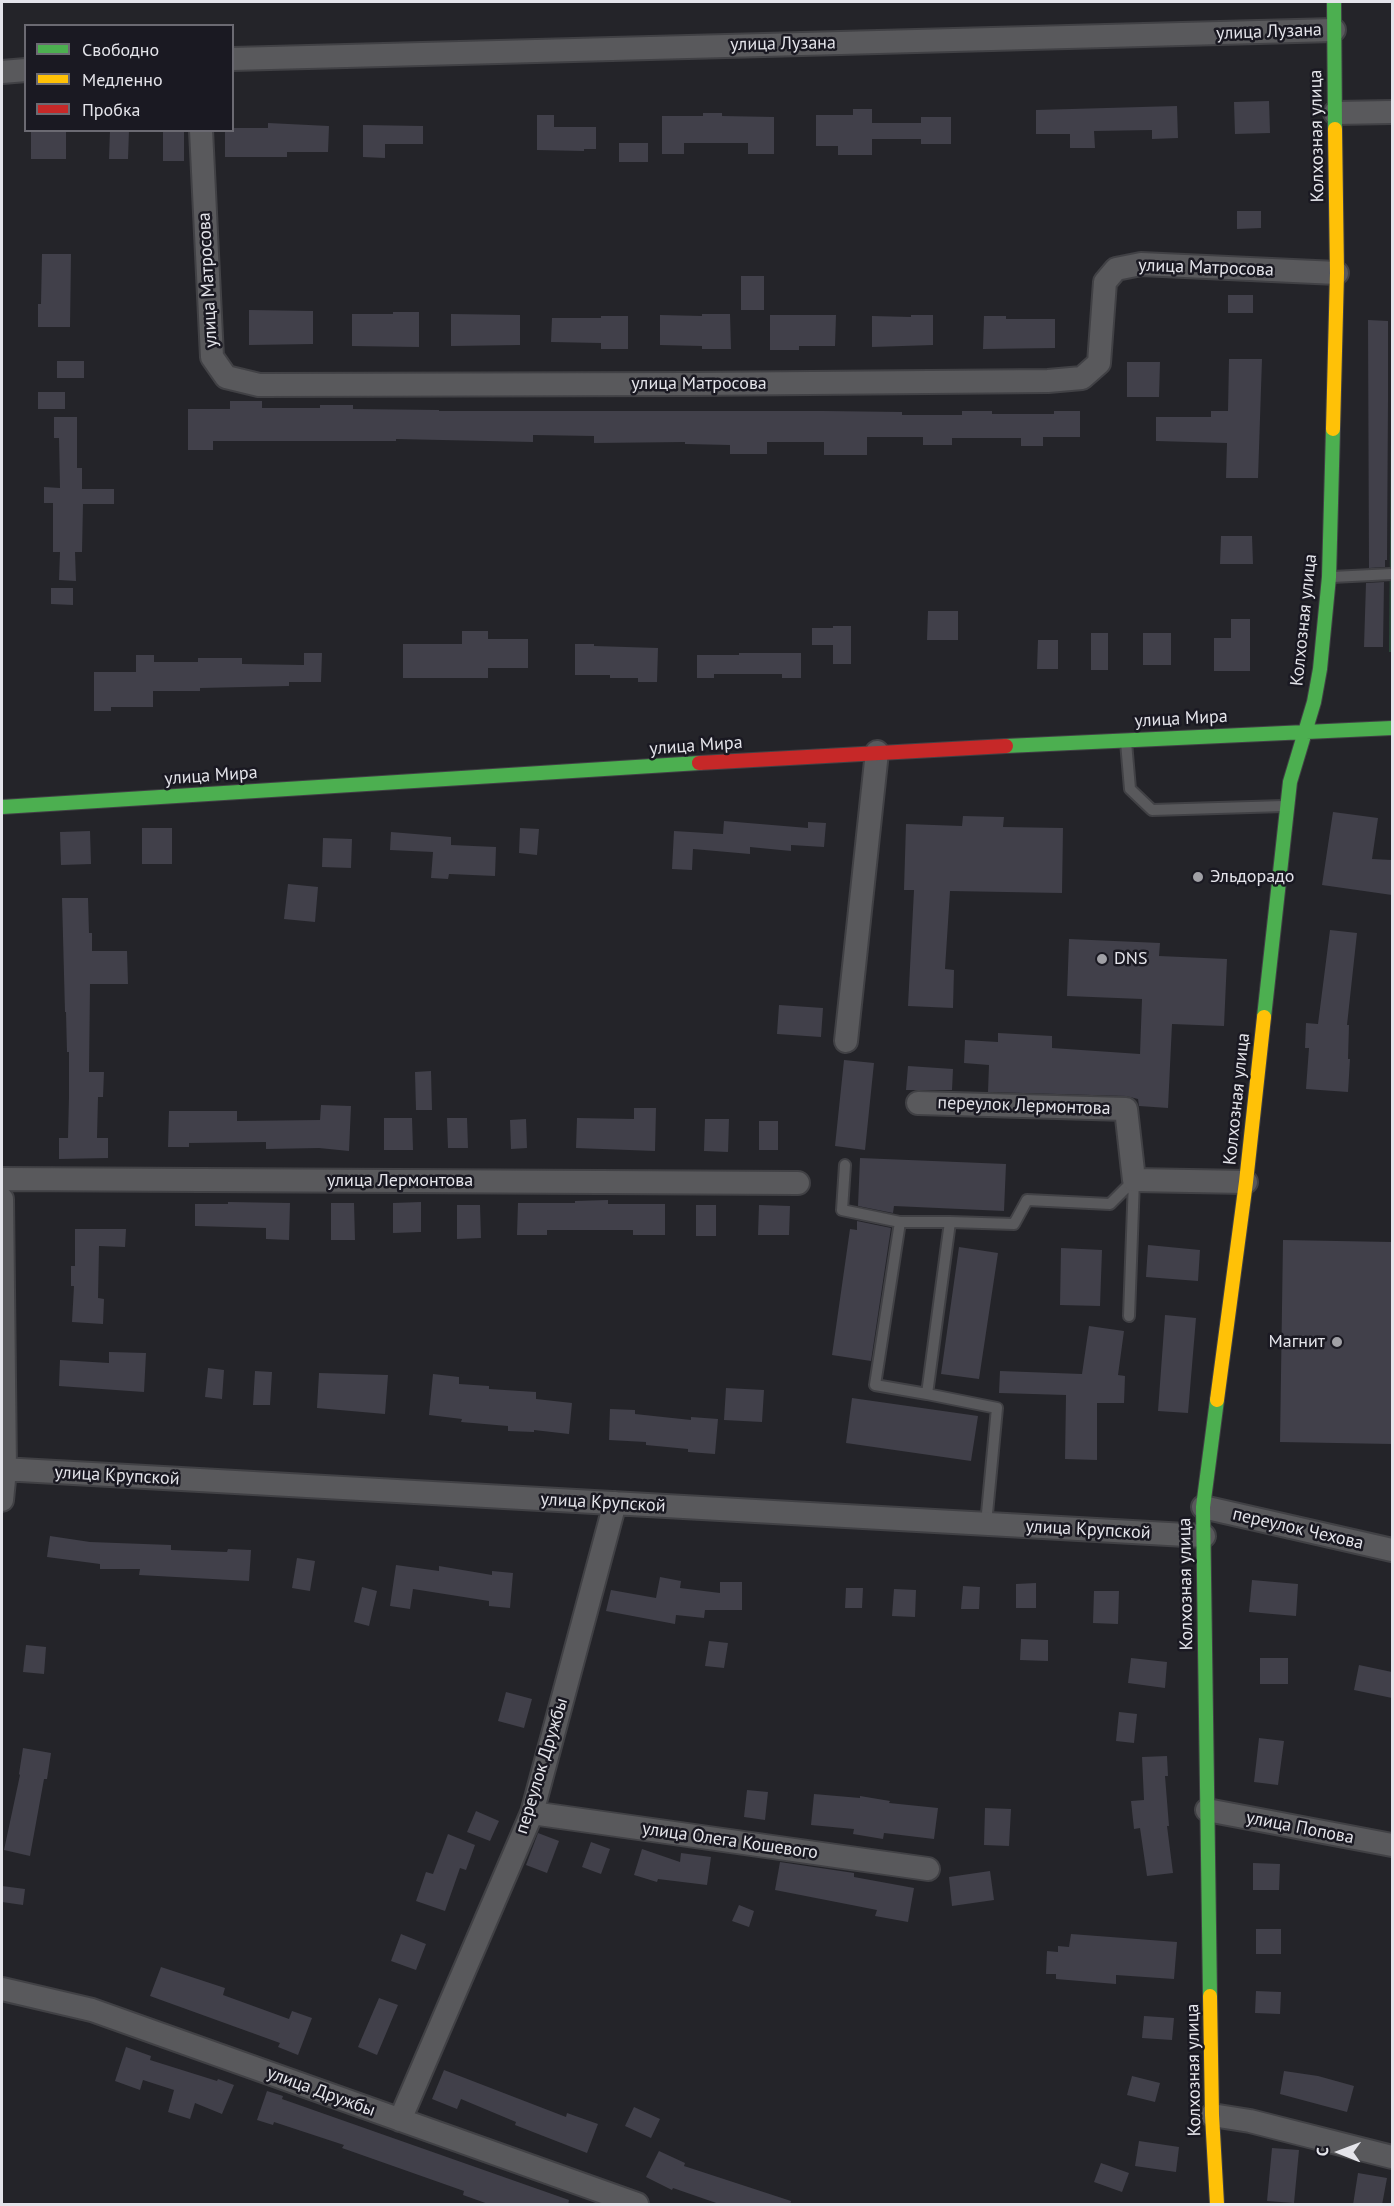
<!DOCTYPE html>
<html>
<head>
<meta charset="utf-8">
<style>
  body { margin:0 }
  #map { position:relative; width:1394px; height:2206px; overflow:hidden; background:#242429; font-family:"PT Sans",sans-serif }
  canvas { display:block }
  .frame { position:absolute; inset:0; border:3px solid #e4e4ea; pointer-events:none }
  .legend { position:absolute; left:24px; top:24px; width:210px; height:108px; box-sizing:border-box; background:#1a1922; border:2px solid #6b6a72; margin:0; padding:8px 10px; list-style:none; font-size:18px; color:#e4e4ea }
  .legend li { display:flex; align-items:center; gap:12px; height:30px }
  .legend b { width:30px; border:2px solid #6b6a72 }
  .north { position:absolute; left:1310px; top:2122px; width:60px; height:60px; -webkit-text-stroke:4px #1a1922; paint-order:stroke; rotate:271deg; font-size:16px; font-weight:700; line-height:24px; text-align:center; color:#e4e4ea }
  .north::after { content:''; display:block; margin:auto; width:21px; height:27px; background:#e4e4ea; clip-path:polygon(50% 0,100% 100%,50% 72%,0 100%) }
</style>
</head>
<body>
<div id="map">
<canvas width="1394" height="2206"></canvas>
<div class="frame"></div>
<ul class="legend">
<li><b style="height:8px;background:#4caf50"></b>Свободно</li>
<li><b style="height:8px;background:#ffc107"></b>Медленно</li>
<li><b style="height:8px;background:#c62828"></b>Пробка</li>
</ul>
<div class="north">С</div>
</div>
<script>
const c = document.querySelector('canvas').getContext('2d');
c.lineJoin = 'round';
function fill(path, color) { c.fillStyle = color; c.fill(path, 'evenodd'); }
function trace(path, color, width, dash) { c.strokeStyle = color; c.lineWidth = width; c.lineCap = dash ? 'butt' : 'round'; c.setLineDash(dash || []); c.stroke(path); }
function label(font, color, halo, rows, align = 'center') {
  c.font = font + ' "PT Sans",sans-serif'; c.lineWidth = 5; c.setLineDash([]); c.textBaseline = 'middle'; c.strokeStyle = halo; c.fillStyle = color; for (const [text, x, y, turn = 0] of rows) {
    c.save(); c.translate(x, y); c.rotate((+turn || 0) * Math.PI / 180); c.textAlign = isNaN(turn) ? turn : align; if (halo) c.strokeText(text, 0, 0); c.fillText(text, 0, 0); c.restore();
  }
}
fill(new Path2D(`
  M1392,327V652H1389Z`), '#2b4739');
fill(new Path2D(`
  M1269,101L1270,133L1235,134L1234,102Z
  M1177,106L1178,138L1152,139V130L1094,131L1095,148H1070V134H1036V110Z
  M853,109H872V123H921V117H951V144H921V139H872V155H838V146H816V115H853Z
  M703,113H722V116L774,117V154H748V143H684V154H662V116H703Z
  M537,115H554V127H596V149H584V151L537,150Z
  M268,123L329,126L328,152H287V157H225V130H232V128H268Z
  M363,125L423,126V144H385V158L363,157Z
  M110,130H129L128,159H109Z
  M31,132H66V159H31Z
  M163,132H184V161H163Z
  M619,143H648V162H619Z
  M1237,211H1261V228L1237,229Z
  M42,254H71L70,327H38V304H41Z
  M741,276H764V310H741Z
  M1228,295H1253V313H1228Z
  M249,310L313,311V344L249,345Z
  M393,312H419V347L352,346V314H393Z
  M451,314L520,315V345L451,346Z
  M702,314H730L731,349H702V346L660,345V315L702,316Z
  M770,315H836L835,346H799V350H770Z
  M911,315H933V345L872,347V316L911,317Z
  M601,316H628V349H601V343L551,342L552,318H601Z
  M984,316H1006V319H1055V348L983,349Z
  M1368,320L1388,321V401L1387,560H1385V567L1369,568Z
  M1229,359H1262L1258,478H1226L1227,443L1156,441V417H1211V411H1228Z
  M57,361H84V378H57Z
  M1127,362H1160L1159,397H1127Z
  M38,392H65V409H38Z
  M230,401H262V408H320V405H353V409L439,410V411H824L902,412V415H962V411H992V414H1054V411H1080V437H1043V446H1021V438H952V445H923V437H867V455H824V442H767V454H730V445L685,444V442L594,443V436L533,435V442L396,439V441H213V450H188V409H230Z
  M54,417H77V468H82V489H114V504H83L82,552H75L76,581L59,580L60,552H53V503H44V487L60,488L59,438H54Z
  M1221,536H1252L1253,564H1220Z
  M1384,582L1383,647H1364L1366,583Z
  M51,588H73V605L51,604Z
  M928,611H958V640H927Z
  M1231,619H1250V671H1214V638H1231Z
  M833,626H851V664H833V645H812V628H833Z
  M462,631H488V639H528V668H488V678H403V644H462Z
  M1091,633H1108V670H1091Z
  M1143,633H1171V665H1143Z
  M1038,640H1058V669H1037Z
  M575,644H594V646L658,648L657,682H638V678H610V675H575Z
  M304,653H322L321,682H289V686L200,688V691H153V707H111V711H94V672H136V655H154V662H198V658H242V664L304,665Z
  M739,653H801V678H782V674H714V678H697V655H739Z
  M1333,812L1378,818L1372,859L1392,860V895L1322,885Z
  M963,816L1004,817L1003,827L1063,828L1062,893L950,891L945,969L954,970L953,1008L908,1006L914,890H904L906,824L962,826Z
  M724,821L808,828V822L826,823L824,847L791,845V851L750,847V854L693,849L692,870L672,869L674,831L723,834Z
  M142,828H172V864H142Z
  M520,828L539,829L537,855L519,853Z
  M90,831L91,864L61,865L60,832Z
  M391,832L451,837V845L496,847L495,876L449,874L448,879L431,878L433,852L390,850Z
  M323,838L352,839L351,868L322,867Z
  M288,884L318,887L315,922L284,919Z
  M62,898H88L89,933H92V951H127L128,984H90L89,1072H104L103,1097H98L97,1138H108V1158L59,1159V1138H68L69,1097V1052H67L66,1012H65Z
  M1330,930L1357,933L1347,1025H1349L1348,1059H1350L1348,1092L1306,1089L1309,1048H1305L1306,1023L1318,1024Z
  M1069,939L1160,943L1159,956L1227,959L1224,1026L1172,1024L1168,1108L1139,1106L1138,1099L1126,1096L988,1092L989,1065L964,1063L965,1040L998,1042V1033L1052,1036V1048L1140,1054L1142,999L1067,996Z
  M779,1005L823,1008L821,1037L777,1034Z
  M844,1060L874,1063L865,1150L835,1146Z
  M908,1066L953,1069L952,1090H906Z
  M431,1071L432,1110H416L415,1072Z
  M321,1105L351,1106L349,1151L319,1148L266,1149V1142L189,1143V1147H168L169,1111H237V1121L320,1120Z
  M634,1108H656L655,1151L576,1148L577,1118L634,1119Z
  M384,1118H412L413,1150H384Z
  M447,1118H467L468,1148H448Z
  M526,1119L527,1148L511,1149L510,1120Z
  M705,1119H729L728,1152L704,1151Z
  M759,1121H778V1150H759Z
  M860,1158L1006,1164L1004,1211L894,1206L893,1213L858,1206Z
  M608,1200V1204H665V1235H633V1230H547V1235H517L518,1203H575V1201Z
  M228,1202L290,1203L289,1240L266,1239V1228L195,1226V1204H228Z
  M421,1202V1232L393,1233V1203Z
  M331,1203H354L355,1240H331Z
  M457,1205H480L481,1238L457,1239Z
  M696,1205H716V1236H696Z
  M759,1205L790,1206L789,1235H758Z
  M857,1221L891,1228L871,1361L832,1355L850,1229L857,1230Z
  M75,1229H126L125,1247L99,1246L98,1298L104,1299L103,1324L72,1322L74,1286H71V1266H75Z
  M1283,1240L1392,1242V1444L1280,1442Z
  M1148,1245L1200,1250L1198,1281L1146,1277Z
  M959,1247L998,1253L979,1379L941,1374Z
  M1061,1248L1102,1250L1100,1306L1060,1305Z
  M1165,1315L1196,1318L1188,1413L1158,1411Z
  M1089,1326L1124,1331L1118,1375L1125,1376L1124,1403H1097V1460L1065,1459L1066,1395L999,1393L1000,1371L1082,1374Z
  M109,1352L146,1353L144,1392L59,1386L60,1360L109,1363Z
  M208,1368L224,1370L222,1399L205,1397Z
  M255,1371L272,1372L270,1405H253Z
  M319,1373L388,1375L385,1414L317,1408Z
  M433,1374L459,1377V1384L489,1386V1389L536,1392V1399L572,1403L569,1434L534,1430V1432L508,1431V1426L461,1422L462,1419L429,1415Z
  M726,1388L764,1390L762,1422L724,1420Z
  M852,1398L978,1416L971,1461L846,1443Z
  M610,1409L635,1410V1414L691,1420V1417L718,1419L715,1454L688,1452V1449L646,1445V1442L609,1440Z
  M50,1536L90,1542L171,1545V1550L227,1552L228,1549L251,1550L249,1581L139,1575L140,1569H100V1564L47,1557Z
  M297,1558L315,1561L310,1591L292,1588Z
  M396,1565L439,1571V1566L492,1575V1571L513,1573L510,1608L489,1606V1601L413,1589L410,1609L390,1606Z
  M660,1577L681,1581L680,1588L720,1593V1582H742V1610H705L704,1618L676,1615L675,1624L606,1611L611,1590L656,1598Z
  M1252,1580L1298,1584L1296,1616L1249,1612Z
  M1036,1583V1608H1016V1584Z
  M963,1586L980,1587L979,1609H961Z
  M362,1587L377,1591L369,1626L354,1622Z
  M846,1588H863L862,1608H845Z
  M894,1589L916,1590L915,1617L892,1616Z
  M1094,1591H1119L1118,1624L1093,1623Z
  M1021,1639L1048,1640V1661L1020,1660Z
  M709,1641L728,1643L724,1668L705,1666Z
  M26,1645L46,1647L44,1674L23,1672Z
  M1131,1658L1167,1662L1165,1688L1128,1683Z
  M1260,1658H1288V1684H1260Z
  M1359,1665L1392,1672V1698L1354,1690Z
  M506,1692L532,1699L524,1728L498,1721Z
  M1119,1712L1137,1714L1134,1743L1116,1741Z
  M1259,1738L1284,1741L1278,1785L1254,1782Z
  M23,1748L51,1753L47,1779H44L30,1856L4,1850L20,1775L19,1774Z
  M1167,1756L1168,1776H1165L1169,1826H1167L1173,1873L1147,1876L1140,1828L1134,1829L1131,1801L1144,1800L1142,1757Z
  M747,1790L768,1792L765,1820L744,1817Z
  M814,1794L860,1798V1796L890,1801L889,1803L938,1808L934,1839L884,1833L883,1839L853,1834L854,1829L811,1825Z
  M985,1808L1011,1809L1009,1846L984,1845Z
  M476,1811L499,1821L490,1841L467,1832Z
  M538,1833L559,1841L547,1873L526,1865Z
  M448,1834L475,1845L466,1870L460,1868L445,1911L416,1901L426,1872L433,1874Z
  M591,1842L610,1849L601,1874L582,1867Z
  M642,1849L680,1862L681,1853L711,1857L707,1885L658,1879L657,1882L634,1875Z
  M780,1862L854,1873V1877L914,1888L908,1922L875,1916L877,1910L775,1890Z
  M1253,1863L1280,1864L1279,1890H1253Z
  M990,1871L994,1900L952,1906L949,1877Z
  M2,1886L25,1889L23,1905L2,1902Z
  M739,1905L754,1911L749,1927L732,1921Z
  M1256,1929H1281V1954H1256Z
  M401,1934L426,1944L416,1970L391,1961Z
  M1071,1934L1177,1942L1174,1979L1116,1975V1984L1056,1979V1974H1046L1047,1951L1058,1952V1946L1069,1947Z
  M161,1967L225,1988L223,1995L289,2019L292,2011L312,2018L298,2055L278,2047L280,2043L150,1996Z
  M1256,1991L1281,1992L1280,2014L1255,2013Z
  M379,1998L398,2005L377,2055L358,2047Z
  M1144,2016L1174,2018L1172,2040L1142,2038Z
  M126,2047L151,2056L150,2060L217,2081L218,2079L234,2085L222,2114L195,2103L190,2119L168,2112L174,2090L143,2080L140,2090L115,2081Z
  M444,2070L566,2117L567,2113L598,2124L587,2153L515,2125L516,2122L461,2099L457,2109L432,2099Z
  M1284,2071L1318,2076L1354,2086L1347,2112L1280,2094Z
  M1132,2076L1160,2083L1155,2102L1127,2095Z
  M267,2091L283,2096L282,2099L569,2200L568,2205H491L463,2195L464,2191L342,2148L344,2145L274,2122L273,2125L257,2120Z
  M634,2107L660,2119L651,2138L625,2126Z
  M1139,2141L1179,2147L1176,2172L1135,2166Z
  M1272,2148L1299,2150L1294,2203L1267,2201Z
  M659,2151L685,2163L684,2166L791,2201L790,2205H722L673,2188L672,2190L646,2177Z
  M1101,2163L1129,2173L1122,2192L1094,2182Z
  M1358,2173L1387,2178L1382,2205H1353Z`), '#41404a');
const lane = new Path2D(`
  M1332,577L1392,574
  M1126,742L1130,789L1152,810L1284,806
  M845,1165L842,1210L900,1222
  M927,1394L875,1385L900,1222H950
  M986,1524L997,1408L927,1394L950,1222L1014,1224L1027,1200L1110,1204L1134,1180L1129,1316`);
const street = new Path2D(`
  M232,59L1334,30
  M2,72L26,70
  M1335,113L1392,112
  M201,130L212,357L226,377L259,385L691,384L1048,381L1082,378L1099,363L1105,282L1116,269L1141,264L1337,273
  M846,1041L877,752
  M918,1103L1126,1109L1134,1180L1246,1182
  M2,1179L798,1183
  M2,1199L5,1470L2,1500
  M2,1469L1204,1536
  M1203,1507L1392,1550
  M1207,1810L1392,1845
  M532,1813L928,1869
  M2,1989L92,2010L637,2204
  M1212,2115L1250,2121L1392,2157
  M400,2120L532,1813L615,1503`);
const fast = new Path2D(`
  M1334,2L1335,129
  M1006,746L1392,728
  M2,807L699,763
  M1264,1017L1290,782L1314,702L1320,669L1329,577L1333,429
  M1210,1996L1203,1507L1217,1400`);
const slow = new Path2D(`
  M1333,429L1337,273L1335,129
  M1217,1400L1246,1182L1264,1017
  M1210,1996L1212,2115L1217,2204`);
const jam = new Path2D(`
  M699,763L1006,746`);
trace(lane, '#414145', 14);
trace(street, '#414145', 26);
trace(fast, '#414145', 16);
trace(slow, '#414145', 16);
trace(jam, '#414145', 16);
trace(lane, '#59595c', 10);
trace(street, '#59595c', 22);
trace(fast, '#4caf50', 14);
trace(slow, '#ffc107', 14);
trace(jam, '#c62828', 14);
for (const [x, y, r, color] of [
  [1198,877,6,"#a1a1a6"],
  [1102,959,6,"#a1a1a6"],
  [1337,1342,6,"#a1a1a6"]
]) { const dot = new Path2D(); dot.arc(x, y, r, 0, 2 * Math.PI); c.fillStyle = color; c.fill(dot); trace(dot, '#1a1922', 2); }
label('18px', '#e4e4ea', '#1a1922', [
  ["улица Лузана",1269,32,-2],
  ["улица Лузана",783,44,-1],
  ["Колхозная улица",1317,136,-91],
  ["улица Матросова",1206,268,2],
  ["улица Матросова",208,280,-93],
  ["улица Матросова",699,384],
  ["Колхозная улица",1304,620,-84],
  ["улица Мира",1181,719,-3],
  ["улица Мира",696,746,-4],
  ["улица Мира",211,776,-4],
  ["Колхозная улица",1237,1099,-84],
  ["переулок Лермонтова",1024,1106,2],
  ["улица Лермонтова",400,1181],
  ["улица Крупской",117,1476,3],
  ["улица Крупской",603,1503,3],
  ["переулок Чехова",1298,1529,13],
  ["улица Крупской",1088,1530,3],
  ["Колхозная улица",1186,1584,-91],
  ["переулок Дружбы",542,1766,-73],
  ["улица Попова",1300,1828,11],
  ["улица Олега Кошевого",730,1841,8],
  ["Колхозная улица",1194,2070,-91],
  ["улица Дружбы",321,2092,20]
]);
label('18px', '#e4e4ea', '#1a1922', [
  ["Эльдорадо",1210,877],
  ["DNS",1114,959],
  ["Магнит",1325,1342,"right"]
], 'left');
</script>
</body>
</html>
